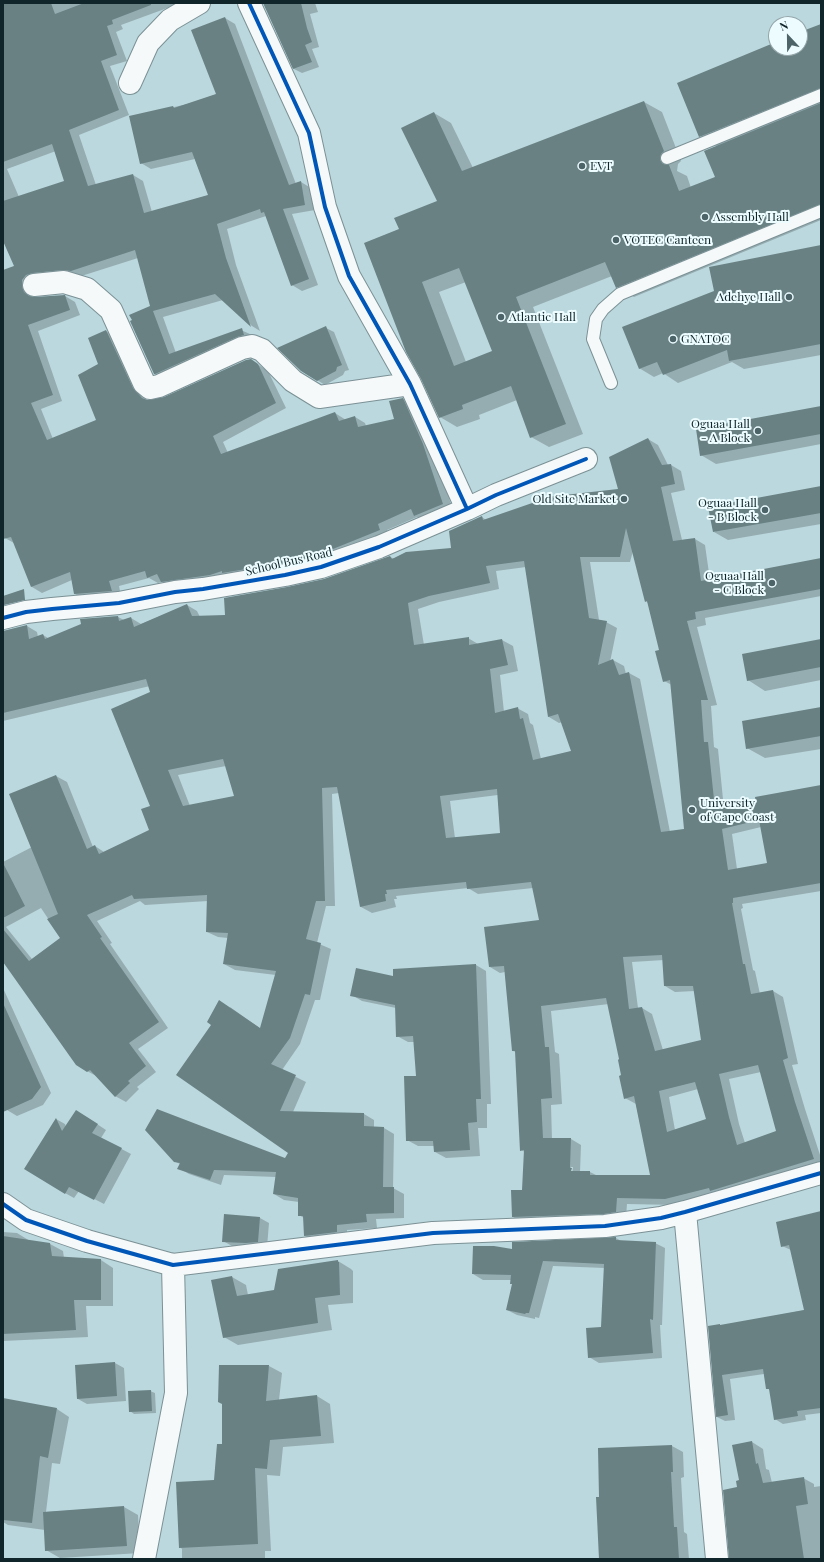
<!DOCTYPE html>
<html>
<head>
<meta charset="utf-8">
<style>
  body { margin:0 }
  #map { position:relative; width:824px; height:1562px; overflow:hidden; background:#bbd8de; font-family:"Playfair Display",serif }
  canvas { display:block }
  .frame { position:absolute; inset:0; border:4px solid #102529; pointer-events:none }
  .north { position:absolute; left:768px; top:16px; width:40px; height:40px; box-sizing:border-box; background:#ecfcff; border:1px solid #94a6a9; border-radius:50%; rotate:338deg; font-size:11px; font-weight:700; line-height:16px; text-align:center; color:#102529 }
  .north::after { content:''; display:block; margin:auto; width:14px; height:18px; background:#4c6468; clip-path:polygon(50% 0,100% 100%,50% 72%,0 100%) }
</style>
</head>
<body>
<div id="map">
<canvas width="824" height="1562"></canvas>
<div class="frame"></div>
<div class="north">N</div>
</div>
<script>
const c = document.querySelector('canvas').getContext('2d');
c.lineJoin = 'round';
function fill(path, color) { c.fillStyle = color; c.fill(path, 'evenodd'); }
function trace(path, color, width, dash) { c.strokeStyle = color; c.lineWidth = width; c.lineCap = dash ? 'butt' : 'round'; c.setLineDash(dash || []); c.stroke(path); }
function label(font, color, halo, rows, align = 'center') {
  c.font = font + ' "Playfair Display",serif'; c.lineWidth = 4; c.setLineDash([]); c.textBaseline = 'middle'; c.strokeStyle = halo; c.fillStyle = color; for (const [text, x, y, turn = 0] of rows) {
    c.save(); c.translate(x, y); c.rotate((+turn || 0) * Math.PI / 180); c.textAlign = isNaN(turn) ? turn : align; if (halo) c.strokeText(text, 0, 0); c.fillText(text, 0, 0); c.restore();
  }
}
fill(new Path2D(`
  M3,3H181L121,25L123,29L116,32L127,61L110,66L129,115L79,135L96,185L133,175L143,181L152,212L209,195L195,159L151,169L141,163L130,117L192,103L217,94L225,18L235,24L296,184L301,182L311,188L315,210L292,214L318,285L302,291L292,285L266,216L227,229L236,265L260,331L252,326L223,300L163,317L176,353L241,330L252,335L165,379L155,374L151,306L138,258L31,292L33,298L65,296L75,302L80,315L38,331L62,401L41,409L53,439L97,420L100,365L106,331L116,337L143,395L149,401L164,398L251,360L268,371L286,408L223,442L228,453L335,413L346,420L355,417L365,423L366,426L396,420L403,399L413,405L433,450L453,510L425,521L417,517L387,530L389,535L328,560L172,587L162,582L158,583L149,578L119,586L121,596L85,600L75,594L72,580L42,593L32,587L14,543L5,538L3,530V271L15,266L3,238ZM56,151L66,181L19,197L7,169Z
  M264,3H315L318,12L310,14L319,47L312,49L319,67L302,73L294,69Z
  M821,25V220L634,297L617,287L612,276L533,307L583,434L549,447L531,437L517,400L479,415L480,419L457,427L440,417L400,230L438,202L434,113L451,123L473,168L644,102L662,112L681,161L678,164L677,171L687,176L691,188L716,177L718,147L700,136L776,43V48H800V33ZM466,282L493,352L466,362L439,292Z
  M821,246V355L744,369L732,362L678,383L663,373L654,377L639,368L715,291Z
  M326,328L334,332L349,370L345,371L343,375L325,385L301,370Z
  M821,407V444L716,464L701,455Z
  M648,439L658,445L668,465H671L681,471L685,490L671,493L682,540L695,539L705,545L710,580L821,559V596L705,618L706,625L697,627L717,705L711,706L714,747L718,749L724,809L757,804L821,786V891L742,904L743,908L741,909L753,970L755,971L760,994L773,991L783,997L798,1064L792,1065L805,1109L821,1158V1165L676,1205L627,1204L626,1217L523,1223L513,1217L523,1191L525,1152L521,1150L516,1052L513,1051L505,972L500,973L490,967L541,921L533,888L478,894L468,888L396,896L397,899H394L396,907L372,913L361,907L339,793L332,794L335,906H326L317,943L331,949L320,1000H315L300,1044L282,1070L306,1082L293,1112L364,1114L374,1120V1127L384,1128L394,1134L393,1188L404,1194V1218L376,1219L377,1228L347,1230V1238L315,1242L305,1236L304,1218L299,1215V1202L284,1200L274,1194L276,1177L224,1175L221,1185L189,1174L179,1168L180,1164L174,1161L285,1159L289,1152L230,1007L261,1029L276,975L235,970L224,964L228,938L218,937L207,932L208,901L145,905L140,901L97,921L112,943L110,944L168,1028L138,1049L156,1072L137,1087L139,1089L126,1102L115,1096L98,1077L87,1071L3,960V862L32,847L56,776L67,782L93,847L95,846L104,852L151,830L152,692L150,686L3,721V632L27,626L37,632L38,637L43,635L48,638L118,617L124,620L131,618L141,624L187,605L197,611L200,617L226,616L390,557L395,559L452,549L482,517L486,520L620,489ZM633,551L646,601L648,603L660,650L664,681L672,685L685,829L670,832L640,679L629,673L626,674L624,666L613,660L610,662L617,628L606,622L599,620L590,562H630ZM526,567L549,717L559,723L562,722L572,751L541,759L533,725L530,723L528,714L517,708L504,712L500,675L518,671L513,646L502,640L478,644L468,638L424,645L418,609L439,602L499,589L496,571ZM226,766L236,796L190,806L178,775ZM498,795L501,834L455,838L450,801ZM761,827L768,864L737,869L732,834ZM41,908L61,938L32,959L6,927ZM664,960L665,986L675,992L695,991L703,1041L663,1050L652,1014L642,1008H638L632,962ZM609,1004L620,1060L625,1098L636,1104L651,1176H598L590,1172H580L581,1145L571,1139H552L551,1105L562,1104L559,1054L555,1052L551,1011ZM761,1072L778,1132L745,1143L739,1124L729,1079ZM698,1089L708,1120L675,1130L669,1097ZM571,1167H573L572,1176H570Z
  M821,487V524L728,540L714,532Z
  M821,640V680L765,691L748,680Z
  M821,708V749L765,758L747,748Z
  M476,965L486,971L491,1104H487V1128H478L480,1156L446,1158L435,1152V1146H418L407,1140L417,1077L415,1042H408L397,1036L396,1008L362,1001L352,995L394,977Z
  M3,988L51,1093L43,1105L17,1116L7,1110L3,1101Z
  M85,1116L106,1130L101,1138L131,1154L104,1204L79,1191L74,1198L65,1193L56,1119L65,1124L66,1127Z
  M821,1212V1413L805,1415L806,1420L783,1424L775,1419L770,1390L767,1388L764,1374L730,1379L735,1420L725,1421L717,1417L720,1325L722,1326L805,1310L791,1250L782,1246Z
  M225,1215L260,1218L269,1223L267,1247L256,1248L232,1246L223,1241Z
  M3,1232L17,1233L30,1241L50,1244L63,1251L64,1258L101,1260L113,1268V1306H86L88,1337L3,1341Z
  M616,1238L621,1241L655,1243L665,1248L662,1325H660L662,1358L599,1363L589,1357L602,1328L605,1268L553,1266L539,1318L535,1317V1319L517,1315L507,1310L513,1284L512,1280H483L473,1274L513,1250Z
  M338,1261L351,1269L353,1271V1303L328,1305L332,1330L238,1345L224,1337L232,1277L246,1285L248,1295L275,1291Z
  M115,1363L124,1368L126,1401L87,1404L78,1399Z
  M269,1366L282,1373L279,1400L317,1396L330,1404L334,1443L283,1447L280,1476L267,1475L271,1551H265V1559H182V1549L180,1547L215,1481L223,1445Z
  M150,1391L155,1393L156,1413L134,1414L130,1411Z
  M3,1399L57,1409L69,1417L60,1464L52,1463L46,1512L124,1507L138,1515L140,1553L60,1558L46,1550L45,1530L8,1525L3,1522Z
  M752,1442L763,1449L766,1469L769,1470L772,1483L803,1478L814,1484V1487L821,1486V1559H730L738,1488Z
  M672,1446L683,1452L684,1477L681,1478L684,1532L687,1534L689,1559H706H628L600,1498L599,1449Z`), '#0003');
fill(new Path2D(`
  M3,3H51L55,14L84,3H151V5L112,20L113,24L107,26L117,55L101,61L119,110L69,130L88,186L133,174L144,213L208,195L192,152L140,164L129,116L173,106L174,108L216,94L191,30L225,17L289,185L301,181L305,205L283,209L309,279L291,286L264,212L261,213L260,209L217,224L226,258L251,327L215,294L153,311L169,354L242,328L244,335L237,337L155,374H154L130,321L132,320L129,315L150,306L135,250L71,271L63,270L33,273L26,275L22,280V286L24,292L29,296L35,297L65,295L70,310L28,325L53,395L31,403L47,440L96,420L78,375L98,364L88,338L106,330L133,388L142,398L147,400L164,397L246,360L251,359L258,364L276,403L213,436L221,454L335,412L339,421L355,416L358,427L394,419L389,401L403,398L423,444L443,504L414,516L411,509L378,524L380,530L318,555L283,563L222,573V571L210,575L161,582L157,574L147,578L145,571L109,581L112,591L74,594L70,572L31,587L11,537L3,539V270L14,266L3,241V201L64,181L52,144L3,162Z
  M263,3H301L307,28L312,42L305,45L312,62L293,69Z
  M821,24V88L699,137L677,83L776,42V48H800V32Z
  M644,101L664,151L661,154L660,160L663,164L669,165L679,191L715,177L704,151L821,103V204L616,288L605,262L516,297L566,424L530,438L511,386L462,405L463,409L439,418L421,379L406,352L364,243L399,229L394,218L437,201L401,128L434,112L462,171ZM459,268L492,351L454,366L422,282Z
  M821,245V344L729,361L727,350L663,375L657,362L639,369L622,327L714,291L709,267Z
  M326,326L342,365L337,367L336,371L317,381L301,371L277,348Z
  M821,406V434L700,456L696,429Z
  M648,438L662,465L671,464L675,484L661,487L673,541L695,538L701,581L821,558V589L695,612L696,619L687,621L708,700H701L704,742H708L715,809L756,803L755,797L821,785V883L733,898V903H732L743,964H745L751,994L773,990L788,1058L783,1060L795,1102L814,1159L710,1191L709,1188L665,1199L617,1198L616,1212L604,1214L512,1217L511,1190H522L524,1150L520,1151L515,1051H512L504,966L489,967L484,927L539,920L531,882L467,889L466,882L386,890L387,894H385L386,901L360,907L337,787L322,788L325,901H316L306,939L321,943L310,995L305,994L290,1038L271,1064L296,1075L280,1111L364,1113V1126L384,1127L383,1187H394V1213L366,1214L367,1222L337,1225V1232L304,1236L303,1216H298V1198L273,1194L276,1172L214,1170L210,1180L177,1169L180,1163L174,1162L145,1130L157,1109L285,1158L288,1153L176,1075L211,1025L207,1022L219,1000L260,1028L276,971L223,964L228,933L206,932L207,895L134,899L132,895L87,915L102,937L100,938L159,1022L129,1043L146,1066L128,1081L130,1083L115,1097L90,1070L87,1072L76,1065L3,962V929L29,961L60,938L47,919L58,914L9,794L56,775L87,849L95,845L99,854L149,830L141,809L150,806L111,709L150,692L146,679L3,713V631L27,625L29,639L43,634L45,639L81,624L80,619L118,616L119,621L131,617L134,627L187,604L192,616L225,615L224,598L287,587L324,579L390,556L392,559L406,552L451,548L449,531L482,516L483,520L538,501V498L618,489L609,457ZM626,528L645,602L647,601L659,650L655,651L663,682L670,680L684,829L661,832L629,672L619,675L613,659L598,665L607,621L589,618L580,557H620ZM524,561L548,717L558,714L571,751L533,760L523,718L520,719L518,707L495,713L490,669L508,665L502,639L469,645V637L414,645L408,603L429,596L490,583L486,566ZM223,759L234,796L183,806L168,770ZM497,789L500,833L446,838L440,796ZM759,820L767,863L728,870L722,829ZM662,955L664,986H693L701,1040L655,1051L642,1007L629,1009L623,957ZM606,998L619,1059L618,1060L621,1075L619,1076L624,1099L634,1096L650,1175H590V1171H571L572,1168H570L571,1138H543L541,1099L552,1098L549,1047H545L541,1006ZM758,1065L776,1131L737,1145L729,1117L719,1074ZM695,1082L706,1119L667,1132L659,1091Z
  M821,486V513L713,532L708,507Z
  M24,589L25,600L4,605L3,596Z
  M821,639V667L747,681L742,654Z
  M821,707V736L746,749L742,721Z
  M3,863L25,906L3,918Z
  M476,964L481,1099H476L477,1122L468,1123L470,1150L434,1152L433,1141H406L404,1076H416L413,1036L396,1037L395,1005L350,996L356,968L393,976V969Z
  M3,1003L41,1087L32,1099L3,1112Z
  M76,1110L98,1124L92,1133L122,1148L94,1200L69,1187L65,1194L24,1169L56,1118L62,1131Z
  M821,1211V1408L797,1411L798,1416L774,1420L769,1389H766L763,1369L722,1375L728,1415L716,1417L708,1326L720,1324V1325L804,1310L789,1245L781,1247L776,1222Z
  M224,1214L260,1217L258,1242L246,1243L222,1242Z
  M3,1236L50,1243L52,1256L101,1259V1300H74L76,1330L3,1334Z
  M616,1237V1240L656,1242L653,1320L650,1319L653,1353L588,1358L586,1328L601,1327L604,1264L543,1261L529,1313H526L525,1314L506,1310L512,1284H510L511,1275L472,1274L473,1246H494L512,1249V1242Z
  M338,1260V1262H339L340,1295L315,1298L318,1323L223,1338L211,1280L232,1276L237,1296L274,1290L278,1269Z
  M115,1362L117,1396L77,1399L75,1365Z
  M219,1365H269L266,1401L317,1395L321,1436L270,1440L267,1469L255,1468L258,1544L179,1548L176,1482L214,1480L217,1444H222V1404L218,1402Z
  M151,1390L152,1411L129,1412L128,1391Z
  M3,1398L57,1408L48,1458L40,1456L32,1523L3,1520Z
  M752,1441L756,1464L758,1463L763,1483L804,1477L808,1504L796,1506L804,1559H729L723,1490L737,1487L736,1481L739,1480L732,1445Z
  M672,1445L673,1472H671L674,1527H677L679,1559H599L596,1497H599L598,1448Z
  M124,1506L127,1546L45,1551L43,1512Z`), '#698183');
const lane = new Path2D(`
  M667,158L821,95
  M611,383L593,339L596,319L603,309L620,294L821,211`);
const street = new Path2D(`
  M249,3L309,133L325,207L349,276L410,384L467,509
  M130,83L148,43L170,20L199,3
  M34,285L64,282L87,289L111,310L144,383L150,388L159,386L242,348L252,346L262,350L293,381L319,397L410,384
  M3,618L26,612L52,609L119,603L175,592L203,589L285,575L321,567L379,547L467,509L496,495L586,459
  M3,1204L26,1220L87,1241L173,1265L433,1233L605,1226L661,1218L685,1212L821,1173
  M685,1212L717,1559
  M144,1559L176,1393L173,1265`);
trace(lane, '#7b9195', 14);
trace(street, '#7b9195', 24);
trace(lane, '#f5f9fa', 12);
trace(street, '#f5f9fa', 22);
trace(new Path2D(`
  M249,3L309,133L325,207L349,276L410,384L467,509
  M3,618L26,612L52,609L119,603L175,592L203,589L285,575L321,567L379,547L467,509L496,495L586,459
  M3,1204L26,1220L87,1241L173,1265L433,1233L605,1226L661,1218L685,1212L821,1173`), '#0057b8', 4);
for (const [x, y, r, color] of [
  [582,166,4,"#4c6468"],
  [705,217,4,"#4c6468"],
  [616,240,4,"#4c6468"],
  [789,297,4,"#4c6468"],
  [501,317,4,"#4c6468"],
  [673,339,4,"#4c6468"],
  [758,431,4,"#4c6468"],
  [624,499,4,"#4c6468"],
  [765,510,4,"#4c6468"],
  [772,583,4,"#4c6468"],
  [692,810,4,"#4c6468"]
]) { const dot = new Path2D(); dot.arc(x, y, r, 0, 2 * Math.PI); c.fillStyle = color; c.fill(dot); trace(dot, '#ecfcff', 1.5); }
label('12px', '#102529', '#ecfcff', [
  ["EVT",590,166],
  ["Assembly Hall",713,217],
  ["VOTEC Canteen",624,240],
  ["Adehye Hall",781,297,"right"],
  ["Atlantic Hall",509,317],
  ["GNATOC",681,339],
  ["Oguaa Hall",750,424,"right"],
  ["- A Block",750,438,"right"],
  ["Old Site Market",616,499,"right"],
  ["Oguaa Hall",757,503,"right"],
  ["- B Block",757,517,"right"],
  ["Oguaa Hall",764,576,"right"],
  ["- C Block",764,590,"right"],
  ["University",700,803],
  ["of Cape Coast",700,817]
], 'left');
label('12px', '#102529', '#ecfcff', [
  ["School Bus Road",289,562,-13]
]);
</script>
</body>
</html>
